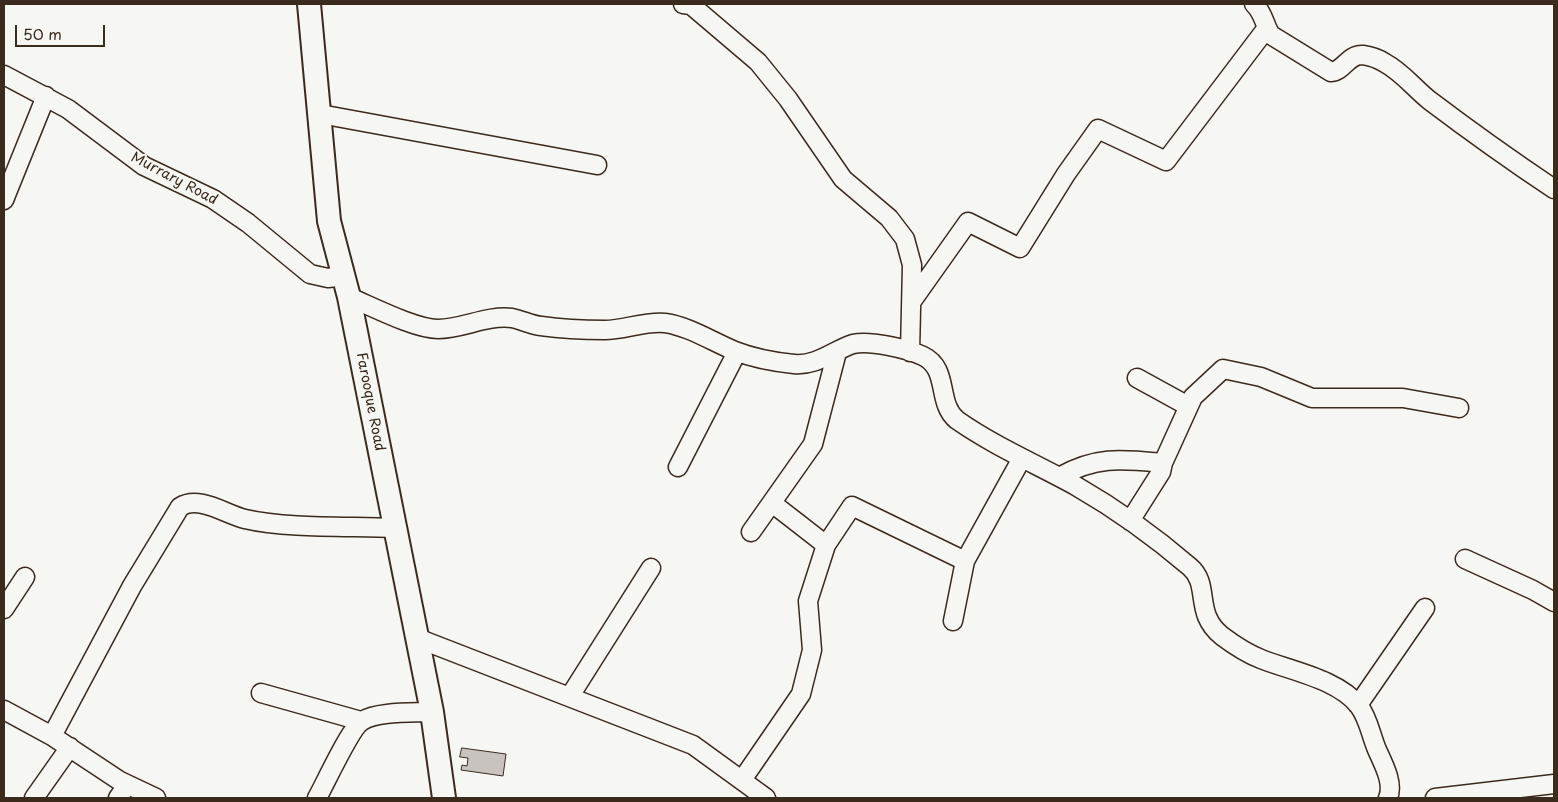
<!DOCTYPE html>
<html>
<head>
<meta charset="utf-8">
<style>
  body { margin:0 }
  #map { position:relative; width:1558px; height:802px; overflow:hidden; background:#f6f6f2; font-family:"Playpen Sans",sans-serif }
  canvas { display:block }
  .frame { position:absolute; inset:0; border:5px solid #3b2a1e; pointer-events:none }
  .scale { position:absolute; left:15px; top:25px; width:90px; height:22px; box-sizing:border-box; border:2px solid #3b2a1e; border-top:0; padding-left:6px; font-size:15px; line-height:18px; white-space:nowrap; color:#3b2a1e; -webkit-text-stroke:4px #f6f6f2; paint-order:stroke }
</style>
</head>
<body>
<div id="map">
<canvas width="1558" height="802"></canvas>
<div class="frame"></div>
<div class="scale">50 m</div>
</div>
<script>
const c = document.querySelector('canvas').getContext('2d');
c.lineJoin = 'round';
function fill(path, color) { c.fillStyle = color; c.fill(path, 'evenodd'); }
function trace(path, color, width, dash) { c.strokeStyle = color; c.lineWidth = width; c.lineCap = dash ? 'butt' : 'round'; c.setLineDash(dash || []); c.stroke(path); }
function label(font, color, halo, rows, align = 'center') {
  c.font = font + ' "Playpen Sans",sans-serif'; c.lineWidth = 4; c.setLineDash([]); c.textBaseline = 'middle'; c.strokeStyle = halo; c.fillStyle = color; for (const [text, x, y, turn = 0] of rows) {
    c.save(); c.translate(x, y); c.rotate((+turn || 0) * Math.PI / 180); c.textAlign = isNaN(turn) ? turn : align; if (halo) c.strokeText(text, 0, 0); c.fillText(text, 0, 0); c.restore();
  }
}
const building = new Path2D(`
  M462,748L506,754L503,776L461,770L462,765L467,766L468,758L460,757Z`);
fill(building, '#c8c3be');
trace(building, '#3b2a1e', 1);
const minor = new Path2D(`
  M683,4L691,5L758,62L788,99L843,179L889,218L905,239L912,265L910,352
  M1254,4C1264,13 1264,25 1271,35L1331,72C1344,71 1348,54 1363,55C1370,56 1379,59 1385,63C1402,72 1414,88 1429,100C1470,131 1512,161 1554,189
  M4,75L68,109L144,166L213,199L248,223L310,274L328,278L344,276
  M320,114L597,165
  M4,200L46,96
  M349,297C371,306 415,329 438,329C463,329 486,315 512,318C522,320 531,325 541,326C562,329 584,330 605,330C624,330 645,321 665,323C688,326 713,342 735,351C753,358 774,362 794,364C817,366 832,351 853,344C870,340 908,349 923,356C950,369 936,403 957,420C994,446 1036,464 1076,486C1116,509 1155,537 1190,567C1211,585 1193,613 1222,636C1234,645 1248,654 1261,659C1291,671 1338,679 1359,706C1369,719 1371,737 1378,752C1384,765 1394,784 1388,798
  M912,301L968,222L1020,248L1066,174L1098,129L1166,161L1266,29
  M1137,378L1188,406
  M678,467L737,352
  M1059,477C1096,456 1121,459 1163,463
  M1130,521L1161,472L1163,463L1193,397L1223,369L1261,377L1312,398H1403L1459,408
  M751,532L813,444L837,352
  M826,545L852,506L965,561
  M1465,559L1533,590L1554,602
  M4,609L25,577
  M953,621L965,561L1022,458
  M417,638L693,745L766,798
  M261,693L361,721
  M570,696L651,568
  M1358,705L1425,608
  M4,710L52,736L120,781L156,798
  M52,736L132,586L180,507C199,495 225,514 245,519C288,529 350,526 395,528
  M742,780L801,694L812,650L808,601L826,545L772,503
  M34,798L70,747
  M118,798L127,785
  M317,798C325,784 351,727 362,721C377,711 413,713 432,712
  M1435,798L1554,784`);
const major = new Path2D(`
  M309,4L329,221L349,297L432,712L444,798`);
trace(minor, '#3b2a1e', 21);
trace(major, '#3b2a1e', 26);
trace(minor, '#f6f6f2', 18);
trace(major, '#f6f6f2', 22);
label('14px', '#3b2a1e', '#f6f6f2', [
  ["Murrary Road",174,179,28],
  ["Farooque Road",370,402,79]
]);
</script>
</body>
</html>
